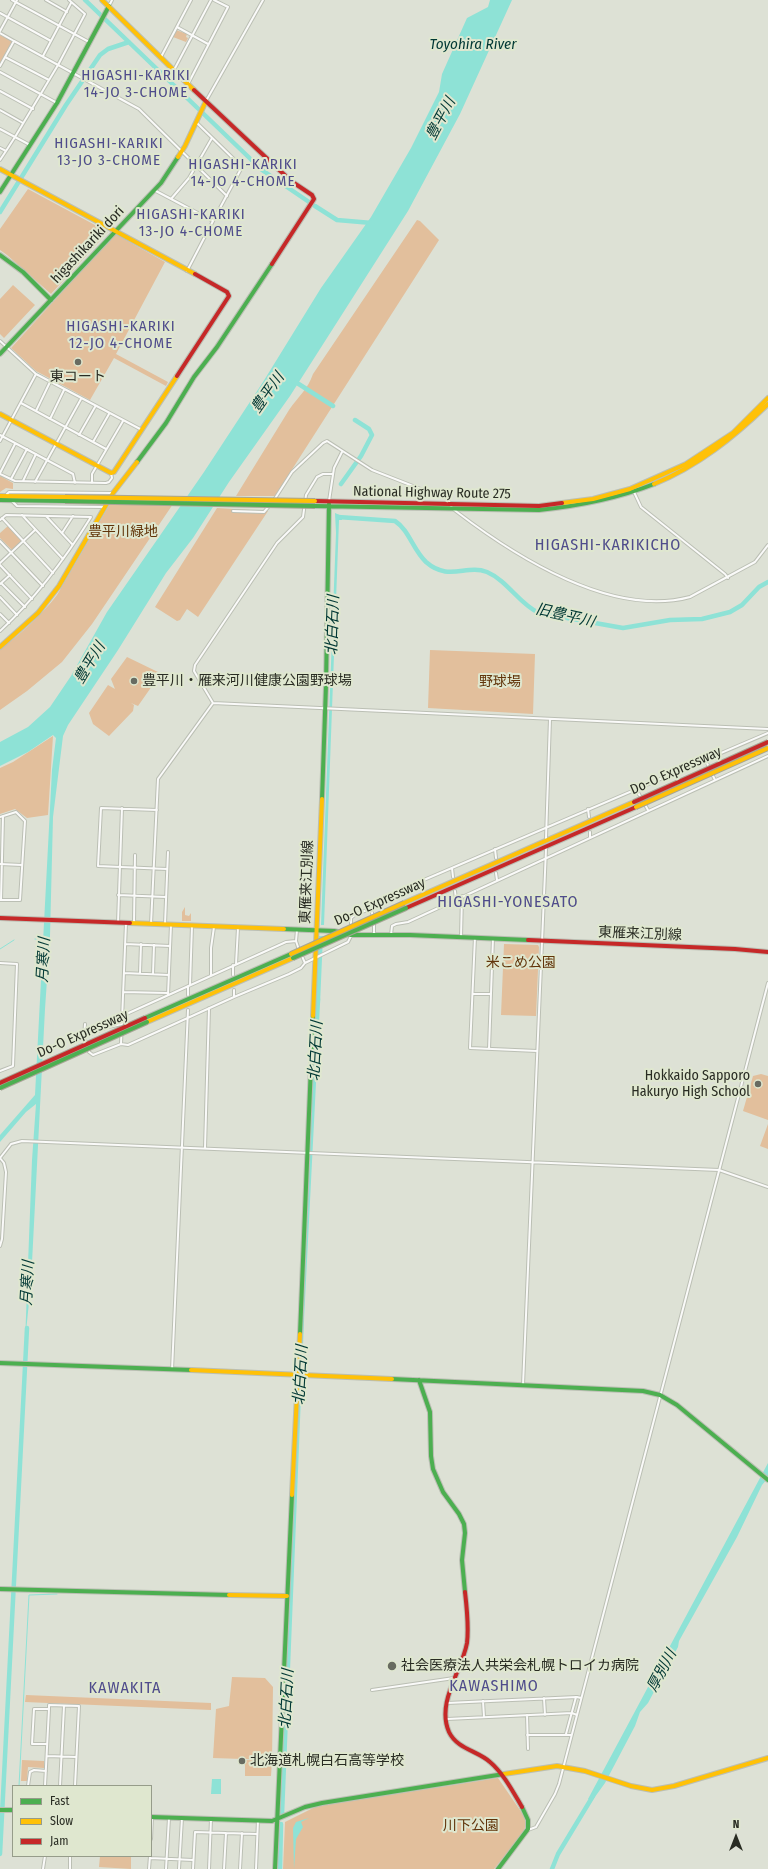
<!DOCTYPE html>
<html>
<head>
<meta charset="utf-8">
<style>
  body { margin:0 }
  #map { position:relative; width:768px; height:1869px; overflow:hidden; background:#dde1d5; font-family:"Fira Sans Condensed",sans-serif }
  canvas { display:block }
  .legend { position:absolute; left:12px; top:1785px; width:140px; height:72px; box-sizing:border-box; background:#dfe7cf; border:1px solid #969c8a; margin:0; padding:5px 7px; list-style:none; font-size:12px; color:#292c23 }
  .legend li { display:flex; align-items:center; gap:8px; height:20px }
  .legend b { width:20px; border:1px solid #969c8a }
  .north { position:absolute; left:716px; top:1817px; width:40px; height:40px; -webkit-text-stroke:3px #dfe7cf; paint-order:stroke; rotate:0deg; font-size:11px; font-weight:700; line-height:16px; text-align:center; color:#292c23 }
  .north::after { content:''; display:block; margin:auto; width:14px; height:18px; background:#292c23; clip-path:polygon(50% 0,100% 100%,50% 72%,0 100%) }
</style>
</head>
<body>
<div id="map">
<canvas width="768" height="1869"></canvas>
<ul class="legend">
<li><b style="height:5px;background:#4caf50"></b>Fast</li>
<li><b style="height:5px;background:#ffc107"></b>Slow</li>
<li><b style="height:5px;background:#c62828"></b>Jam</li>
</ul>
<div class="north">N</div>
</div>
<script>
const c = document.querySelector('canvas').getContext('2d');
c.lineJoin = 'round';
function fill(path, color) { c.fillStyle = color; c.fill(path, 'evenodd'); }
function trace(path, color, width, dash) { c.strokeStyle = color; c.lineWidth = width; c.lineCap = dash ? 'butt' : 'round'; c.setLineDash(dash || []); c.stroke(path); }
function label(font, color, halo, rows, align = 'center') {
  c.font = font + ' "Fira Sans Condensed","Noto Sans JP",sans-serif'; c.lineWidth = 4; c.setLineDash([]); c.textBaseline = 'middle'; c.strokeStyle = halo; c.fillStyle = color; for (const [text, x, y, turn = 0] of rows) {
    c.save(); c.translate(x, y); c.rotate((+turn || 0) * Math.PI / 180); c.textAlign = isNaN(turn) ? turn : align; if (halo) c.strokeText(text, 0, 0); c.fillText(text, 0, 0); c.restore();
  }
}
fill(new Path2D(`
  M176,30L187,34L186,37L188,38L186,42L173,37Z
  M0,35L12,41L0,63Z
  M28,189L108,232L51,294L7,255L0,250V229Z
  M417,220L420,221L439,240L275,496H236L289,410C298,397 308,389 313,374Z
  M115,234L165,262L116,354L168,382L166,386L114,358L90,400L36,371L11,348Z
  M13,285L35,305L4,338L0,334V299Z
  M0,476L13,483V489L6,488L0,492Z
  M110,504H173L92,624L62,662L27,691L0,710V650C21,633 41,616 57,595Z
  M217,508L268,511L198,617L187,609L180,620L177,621L155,607Z
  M8,526L22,541L12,550L0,538V533Z
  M430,650L535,654L533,714L428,708Z
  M127,657L158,672L159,676L138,706L131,703L134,705L133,711L109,736L93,724L89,713L108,685L115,689L111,679Z
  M53,736L48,815L27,818L15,809L0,814V768L13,762Z
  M185,907V915L189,916L191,913V921H182V912Z
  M504,944L538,945L539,947L536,1016L501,1015Z
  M761,1074L768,1076V1120L743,1111L753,1076Z
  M768,1124V1149L760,1146Z
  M232,1677L265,1678L273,1687L272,1760L213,1758L216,1709L229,1706Z
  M26,1695L211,1703V1710L25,1702Z
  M22,1760L44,1761V1768L28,1767L27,1781H21Z
  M245,1760L272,1761L271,1776H245Z
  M498,1778L524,1816L526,1822L524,1832L494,1869H283L285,1822L317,1806Z
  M100,1856H131V1869L99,1867Z`), '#e2bf9c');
fill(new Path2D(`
  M490,0H512L460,114L408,211L290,396L229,482L193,538L166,573L118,650L68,725L63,736L53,817L50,936L45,1009L31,1282L25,1342L32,1160L36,1104L26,1112L0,1142V1135L35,1095L52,770L56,738L53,735L28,752L0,766V742L28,727L50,707L71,676L107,612L204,472L263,382L321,288L371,217L411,148L439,92L442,74L467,18L488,7Z
  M335,513L342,516V520H339L324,925H321L336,533Z
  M318,936H323L320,1004L316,1005Z
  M768,1463V1478L762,1485L737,1537L679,1641L678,1647L648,1703L640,1712L635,1726L605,1783L592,1801L588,1799Z
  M212,1779H221V1794H211Z
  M309,1818L301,1822L303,1827L296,1839L294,1869L293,1828L296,1822Z`), '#8ee2d6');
fill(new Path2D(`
  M185,496L221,497L215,507L178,506Z`), '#dde1d5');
trace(new Path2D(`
  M35,939H45
  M0,949L14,940
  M19,1786L29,1595L57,1594`), '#8ee2d6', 1);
trace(new Path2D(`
  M85,0L262,170L309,202
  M315,206L337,220L372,223
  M0,212L66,105L100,55L108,49L129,42
  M294,381L333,406
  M341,484L361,456L372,435L369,429L355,420
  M338,517L395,521C409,530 413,550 426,562C449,582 466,564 487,572C508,581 519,604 539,613L623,628L670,620L702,619L730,612L742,605L759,587L768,582
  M282,1814L302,1315L318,999
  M0,1854L27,1328
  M280,1869L281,1824
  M552,1869L558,1854L593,1796`), '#8ee2d6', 4.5);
const street = new Path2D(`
  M12,0L89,42
  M46,0L67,12
  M109,6L112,0
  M0,13L51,41
  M177,27L208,44
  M0,31L17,0
  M0,33L14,41L0,66
  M14,41L139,109L227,196
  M43,56L71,3
  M5,57L49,80
  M161,57L191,0
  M174,70L211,0
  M0,72L57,103
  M188,84L228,7L214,0
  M0,91L33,109
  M206,101L263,0
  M0,110L23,123
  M196,122L242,167L213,221
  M0,129L15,137L58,65L85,14L69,0
  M0,148L6,151L0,160
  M6,151L15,137L30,145
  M154,190L213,221L187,271
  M171,199L189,178L212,138
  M0,341L36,374L142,430
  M21,403L106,449
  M36,411L50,382
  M50,419L64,390
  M0,435L73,474L75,483
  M79,435L95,407
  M0,441L36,374
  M93,442L109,414
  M0,473L15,444
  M0,474L15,481L106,483L109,482L112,478L111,473
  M332,474H323L317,477L306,495L303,517L277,543L195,665L194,671L213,703L768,729
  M11,479L27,449
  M23,481L36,454
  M35,482L81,399
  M92,483V474L123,421
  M634,492L641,507L725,574L728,578
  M8,496L7,494L9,492L112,493
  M274,500L292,472L323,443L327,441L372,470L431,493L447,497L452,508L457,512C516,557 612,618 690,597L755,562L768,545
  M12,501L17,506L105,507
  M329,501L334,468L342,452
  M233,511L264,512L270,505
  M22,515L63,559
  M46,516L72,544
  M2,518L53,573
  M0,520L6,515L91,517C65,559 36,598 0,631
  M62,533L73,516
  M0,541L43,586
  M0,563L35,530
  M0,565L32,599
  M1,583L25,607
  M0,584L10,575
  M0,597L17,615
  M0,614L9,623
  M705,759L715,780
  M636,789L648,810
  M588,809L589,817
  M157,810L101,808L98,866L167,869
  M0,817L16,812L25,821L20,900H0
  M590,832V838
  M546,838L550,719
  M495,849L496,858
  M0,864L22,865
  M452,868L453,877
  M496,873L497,880
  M455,891L456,899
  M118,895L166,897
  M1,900L3,816
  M371,909L373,917
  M118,923L122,808
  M134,923L135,855
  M151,924L158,779L213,703
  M165,924L168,852
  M351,927V918C357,912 363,912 371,909C381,905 390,898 398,891L768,733
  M297,930L296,941L299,950
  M374,934V922
  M391,935L392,926L396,924L408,922L768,756
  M461,937L462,896
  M475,937L470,1048L537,1051
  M125,944L170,946
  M301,954L305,963
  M0,963L17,964L13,1066L0,1071
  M236,964L238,928
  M233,965V975
  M124,973L169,975
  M140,973L141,944
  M153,974L154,945
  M211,975V948L214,927
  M190,985L192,926
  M188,986V995
  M234,990V997
  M123,992L168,993
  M473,994H491
  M168,995L171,925
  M122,1016L286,942L296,941
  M85,1024L84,1039L86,1044
  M86,1036L108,1027L122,1024
  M121,1044L126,923
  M88,1048L89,1052L93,1055L121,1044L128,1045L234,997L289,974L301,968L305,963L348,942L351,936
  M489,1049L493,938
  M205,1148L209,1008
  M0,1158L11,1144L22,1141L719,1170L768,1187
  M0,1158L4,1163L6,1172L2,1239L0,1246
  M172,1370L188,1010
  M523,1385L546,849
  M372,1690L454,1678
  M544,1698L545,1715
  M483,1701L484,1717
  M447,1703L577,1697L581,1698
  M527,1715L528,1749
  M447,1719L572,1713L577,1715
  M566,1734L576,1697
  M527,1735H571
  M47,1744H32L34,1709H49V1705L79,1706L75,1786
  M47,1756L76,1757
  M28,1786L30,1772L34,1770L46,1771
  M45,1786L49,1709
  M60,1786L64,1706
  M528,1830L536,1827L555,1794L559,1784L768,983
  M151,1839L152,1817
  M150,1858L193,1860
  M43,1869L45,1856
  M70,1869V1856
  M149,1869L150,1856
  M166,1869L169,1818
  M179,1869L182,1818
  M193,1869L195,1832L257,1834
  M209,1869L211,1819
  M224,1869L226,1833
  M240,1869L242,1833
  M256,1869L258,1820`);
const fast = new Path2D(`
  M0,192L57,103L109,6
  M0,255L23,272L51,300
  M0,354L161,183L178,157
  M137,462L166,423L194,377L217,347L272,264
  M0,500L65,501
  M315,506L539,510C579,506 616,499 654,484
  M322,799L326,685L329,504
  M284,929L334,931L351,935H410L528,940
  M145,1018L291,954
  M300,1334L313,1016
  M0,1363L191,1370
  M392,1379L643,1391L660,1395L677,1405L768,1480
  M419,1380L430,1412L431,1456L433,1469L443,1492L459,1514L464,1524L465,1533L462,1560L465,1592
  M0,1589L229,1595
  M0,1810H13
  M151,1817L272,1821L305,1807L322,1803L504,1774
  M275,1869L292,1495
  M498,1869L528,1829V1820L522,1807`);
const slow = new Path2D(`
  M102,0L194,90
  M178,157L185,146L206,101
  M0,169L195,274
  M0,414L111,473L114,472L177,376
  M654,484C698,466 734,437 768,404
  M0,496L65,497
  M562,503L593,499L630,489L686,464L733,433L768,398
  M0,647L38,613L59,586L113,493L137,462
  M404,903L634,802
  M130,923L284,929
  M313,1016L322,799
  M147,1022L293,958
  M191,1370L392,1379
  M292,1495L300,1334
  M229,1595L287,1596
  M504,1774L557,1766L585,1771L631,1786L652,1790L674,1786L768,1758`);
const jam = new Path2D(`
  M194,90L291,181L312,195L314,199L272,264
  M177,376L229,296L227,292L195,274
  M315,501L539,506L562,503
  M406,908L636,807
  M0,918L130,923
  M528,940L735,949L768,952
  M465,1592C467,1609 469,1626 467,1643C462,1671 436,1702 449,1732C457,1749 478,1751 490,1762C504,1774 513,1792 522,1807`);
trace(street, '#bbbfb4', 4);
trace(fast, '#bbbfb4', 6);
trace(slow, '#bbbfb4', 6);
trace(jam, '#bbbfb4', 6);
trace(street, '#fafaf9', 2);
trace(fast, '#4caf50', 4);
trace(slow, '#ffc107', 4);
trace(jam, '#c62828', 4);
const fastBridge = new Path2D(`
  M65,501L315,506
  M293,958L406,908
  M0,1088L147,1022`);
const slowBridge = new Path2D(`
  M65,497L315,501
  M636,807L768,748
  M291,954L404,903`);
const jamBridge = new Path2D(`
  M634,802L768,742
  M0,1083L145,1018`);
trace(fastBridge, '#a7a595', 6, []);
trace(slowBridge, '#a7a595', 6, []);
trace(jamBridge, '#a7a595', 6, []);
trace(fastBridge, '#4caf50', 4);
trace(slowBridge, '#ffc107', 4);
trace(jamBridge, '#c62828', 4);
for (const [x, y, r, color] of [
  [78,362,4,"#686b61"],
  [134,681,4,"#686b61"],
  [758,1084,4,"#686b61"],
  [392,1666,5,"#686b61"],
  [242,1761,4,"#686b61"]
]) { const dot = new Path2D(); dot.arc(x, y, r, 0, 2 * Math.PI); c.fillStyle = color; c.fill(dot); trace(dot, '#dfe7cf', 1.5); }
label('14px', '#292c23', '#dfe7cf', [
  ["higashikariki dori",88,245,-47],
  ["National Highway Route 275",432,493,1],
  ["Do-O Expressway",676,771,-24],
  ["東雁来江別線",307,882,-88],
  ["Do-O Expressway",380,902,-24],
  ["東雁来江別線",640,934,2],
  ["Do-O Expressway",83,1034,-24]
]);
label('14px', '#292c23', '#dfe7cf', [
  ["東コート",78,377,"center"],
  ["豊平川・雁来河川健康公園野球場",142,681],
  ["Hokkaido Sapporo",750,1076,"right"],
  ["Hakuryo High School",750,1092,"right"],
  ["社会医療法人共栄会札幌トロイカ病院",401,1666],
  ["北海道札幌白石高等学校",250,1761]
], 'left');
label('14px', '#613409', '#dfe7cf', [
  ["豊平川緑地",123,532],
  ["野球場",500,682],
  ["米こめ公園",521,963],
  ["川下公園",471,1826]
]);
label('italic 15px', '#003834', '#dfe7cf', [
  ["Toyohira River",473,45],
  ["豊平川",441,119,-62],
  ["豊平川",268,393,-55],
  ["旧豊平川",565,616,13],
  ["北白石川",333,625,-88],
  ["豊平川",90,663,-59],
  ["月寒川",44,960,-87],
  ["北白石川",316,1051,-87],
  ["月寒川",28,1283,-87],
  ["北白石川",301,1375,-87],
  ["厚別川",662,1671,-62],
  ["北白石川",287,1699,-87]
]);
c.letterSpacing = '1px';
label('15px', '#4f4c8b', '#dfe7cf', [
  ["HIGASHI-KARIKI",136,76],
  ["14-JO 3-CHOME",136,93],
  ["HIGASHI-KARIKI",109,144],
  ["13-JO 3-CHOME",109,161],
  ["HIGASHI-KARIKI",243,165],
  ["14-JO 4-CHOME",243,182],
  ["HIGASHI-KARIKI",191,215],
  ["13-JO 4-CHOME",191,232],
  ["HIGASHI-KARIKI",121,327],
  ["12-JO 4-CHOME",121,344]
]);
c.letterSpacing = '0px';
c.letterSpacing = '1px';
label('16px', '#4f4c8b', '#dfe7cf', [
  ["HIGASHI-KARIKICHO",608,546],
  ["HIGASHI-YONESATO",508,903],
  ["KAWASHIMO",494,1687],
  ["KAWAKITA",125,1689]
]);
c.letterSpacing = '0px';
</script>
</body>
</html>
